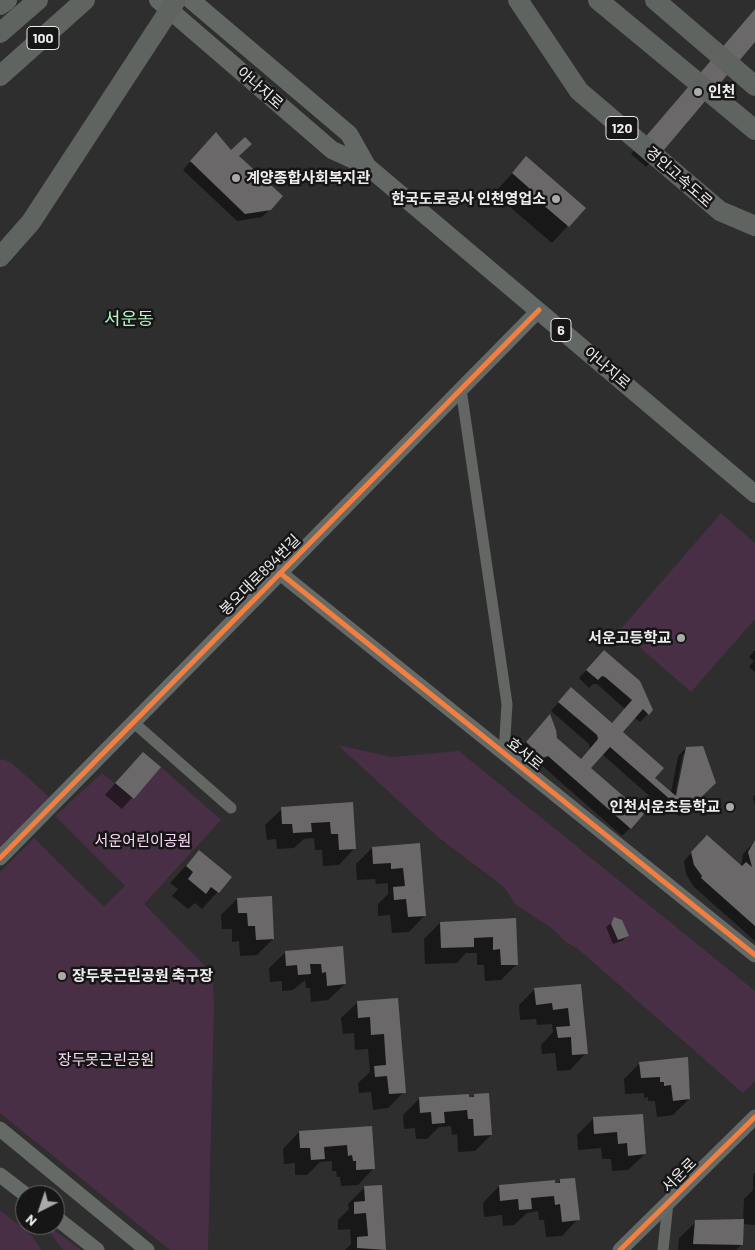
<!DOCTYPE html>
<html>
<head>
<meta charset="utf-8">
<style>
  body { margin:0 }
  #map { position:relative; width:755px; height:1250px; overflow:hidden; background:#2f2e2f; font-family:Barlow,sans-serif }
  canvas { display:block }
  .north { position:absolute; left:15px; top:1185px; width:50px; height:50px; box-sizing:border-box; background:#171617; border:1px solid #6d6c6d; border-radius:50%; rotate:221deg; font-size:14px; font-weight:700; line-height:20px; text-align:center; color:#eeeced }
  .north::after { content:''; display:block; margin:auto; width:18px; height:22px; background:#abaaaa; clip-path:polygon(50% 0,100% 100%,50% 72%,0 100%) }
</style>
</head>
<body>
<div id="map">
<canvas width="755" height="1250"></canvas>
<div class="north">N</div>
</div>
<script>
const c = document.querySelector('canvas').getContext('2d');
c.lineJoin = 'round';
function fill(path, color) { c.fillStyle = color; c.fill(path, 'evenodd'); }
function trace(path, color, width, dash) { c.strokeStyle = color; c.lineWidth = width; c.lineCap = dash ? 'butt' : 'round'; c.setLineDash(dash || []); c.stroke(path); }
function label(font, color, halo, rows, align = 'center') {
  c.font = font + ' Barlow,"Noto Sans KR",sans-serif'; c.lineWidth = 5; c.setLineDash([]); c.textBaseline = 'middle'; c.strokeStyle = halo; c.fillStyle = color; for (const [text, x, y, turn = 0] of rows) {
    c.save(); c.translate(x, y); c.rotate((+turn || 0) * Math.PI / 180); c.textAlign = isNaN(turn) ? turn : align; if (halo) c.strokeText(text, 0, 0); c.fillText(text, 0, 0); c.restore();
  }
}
fill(new Path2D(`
  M721,513L755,543V619L691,692L620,630Z
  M338,745L391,757L459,751L755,991V1081L743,1093L578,949L566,942L553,929L516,905L504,887L438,837Z
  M3,759L13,764L49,797L0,847V760Z
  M161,767L221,820L144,904L204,965L213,981L214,1007L208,1250H170L0,1113V872L34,838L104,907L125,886L55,816L102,773L134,799Z
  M0,1210L33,1237L41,1250H0Z
  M48,1226L81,1250H63L48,1230Z`), '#482f45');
fill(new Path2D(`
  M755,9V40L646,167L631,154Z
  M208,142L237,157L270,209L262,217L237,221L183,170Z
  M526,158L584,208L552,243L511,208L514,205L497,190Z
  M755,650V672L749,667L754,661L749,657Z
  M596,659L648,714L640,722L634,717L621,732L654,778L671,793L678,756L686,748L715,782L680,816L664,809L602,754L590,768L630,828L622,836L539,763L535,765L518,751L542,724L580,760L590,748L589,744L551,711L563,697L611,724L625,709L597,684H593L589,688L579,678ZM683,754H686L676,803L674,802Z
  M132,764L159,767L122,809L105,795Z
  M755,795V806L753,797Z
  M352,804L355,848L339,865L323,866L322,850H315L314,838L304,839L294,848L277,849L276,839L267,840L265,825L282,809Z
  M755,841V941L694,887L686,874L684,861L699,844L741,867L743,854Z
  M419,844L425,915L409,932L392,933L390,915L378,916V904L388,894V883L376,884L375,879L357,880L356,864L372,848Z
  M199,851L230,878L202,909L195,903L188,909L172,896L178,889L170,883Z
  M237,899L273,939L257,955L240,956L239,941L232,942V929H222L221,915Z
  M617,918L621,921L627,936L622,941L613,944L606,927Z
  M515,920L517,964L501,980L485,981L484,965H477V953H466L457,963L425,964L424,939L440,923Z
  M342,948L345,984L328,1000L311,1002L310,988H306L305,980L293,990L282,991V981L270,982L269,968L286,952Z
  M580,985L586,1053L570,1070L557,1071L555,1053L542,1054L541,1045L553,1032L552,1024L537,1025L536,1019L520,1020L519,1005L535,989Z
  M397,999L404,1092L388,1108L373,1110L371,1092L359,1093L358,1083L370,1072L368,1049L355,1050L354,1033L343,1034L341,1018L358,1002Z
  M687,1058L689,1099L673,1115L657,1117L655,1101H648V1097L644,1098V1093L625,1094L624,1079L640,1063Z
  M468,1095V1099H471L474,1095L491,1135L475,1151L458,1152L457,1134L452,1135L451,1126L439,1127L427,1139H416L415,1128L404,1129L403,1115L419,1099Z
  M642,1115L645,1154L628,1170L612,1171L611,1159H602L601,1148L578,1150L577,1135L593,1119Z
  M371,1128L374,1168L358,1185L341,1186L340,1177H337L336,1171H332V1161L320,1162L307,1175H295V1163L284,1164L283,1149L299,1132Z
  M755,1172V1225L743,1224L742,1244L736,1250H678L679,1238L696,1222L743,1221L744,1199L753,1190V1175Z
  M561,1180L578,1219L562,1236L546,1237L544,1220H539L538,1211L527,1213L514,1225L503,1226L502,1215L484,1217L483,1203L499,1186L557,1184Z
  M381,1186L385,1250H345L351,1244L350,1229L338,1230V1220L349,1209L348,1204L365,1187Z`), '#0007');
fill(new Path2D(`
  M755,9V42L658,157L641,142Z
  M216,132L231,150L245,137L252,144L239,156L283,196L271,210L245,214L190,161Z
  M526,156L586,208L569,227L527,191L529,188L512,173Z
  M604,650L640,681L653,710L649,715L643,709L623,732L664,768L655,778L676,796L686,747L703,746L716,783L689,809L672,801L610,747L591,768L644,814L631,829L548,756L543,758L526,742L550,714L556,730L557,738L581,759L598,739L597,735L558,702L571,687L612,723L632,700L605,677L602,676L598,680L586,670Z
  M143,752L161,767L134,799L115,783Z
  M353,802L356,849L339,850L338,834H331L330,822L311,823L312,832L293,833L292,824H282L281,807Z
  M707,835L742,866L746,862L752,867L748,852L755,840V926L701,878L702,876L694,865L691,852Z
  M420,843L426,916L408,917L406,899L394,900L393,887L405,886L403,868L391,869V863L373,864L372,847Z
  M199,850L232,877L219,893L211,887L206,894L188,879L193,872L186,866Z
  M272,896L274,939L256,940L255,926H248L247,913H238L237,898Z
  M614,917L622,920L629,936L618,940L611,924Z
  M516,918L518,965H501L500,949L493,950V937L474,938V947L441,948L440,922Z
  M343,946L346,984L327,986L326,972L322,973L321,964H310L311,974L298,975L297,965L286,966L285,951Z
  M581,984L588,1054L572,1055L571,1037L558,1038L556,1027L570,1026L568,1008L553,1010L552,1003L536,1005L534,988Z
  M398,998L406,1093L389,1094L387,1076L375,1077L374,1066L386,1065L384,1034L371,1035L370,1017L358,1018L357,1001Z
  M688,1057L690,1099L673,1101L671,1085L664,1086V1082H660V1077L641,1078L639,1062Z
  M489,1093L492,1135L474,1136L473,1119H468L467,1110L444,1112L445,1123L432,1124L431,1112L420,1113L419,1097L469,1094V1097H474V1094Z
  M643,1114L646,1154L628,1156L627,1143L618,1144L617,1132L594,1134L593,1117Z
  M372,1126L375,1169L356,1170V1161H353L352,1155L348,1156L347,1145L324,1147L325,1159L311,1160L310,1148H300L299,1131Z
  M575,1178L580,1220L562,1222L560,1204L555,1205L554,1196L531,1198L532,1209L519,1210L518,1199L500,1201L499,1185L555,1180V1183H560V1179Z
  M382,1185L386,1250L357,1248V1237L368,1236L366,1213L354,1214V1202L365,1201L364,1186Z
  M744,1219L743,1245L693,1244L695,1220Z`), '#6a6869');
trace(new Path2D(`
  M461,389L507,704L504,753
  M133,722L231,808
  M663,1250L668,1203`), '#636663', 11);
trace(new Path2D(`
  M280,573L755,955
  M0,858L539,310
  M0,1129L147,1250
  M0,1175L26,1195
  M55,1217L97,1250
  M620,1250L755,1117`), '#656a66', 15);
trace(new Path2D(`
  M158,0L332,150L367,166L755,494
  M191,0L349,134L367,166`), '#636864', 18);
trace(new Path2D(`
  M518,0L579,91L720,211L755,226
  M598,0L755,130
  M655,0L755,86
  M0,5L7,0
  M0,33L38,0
  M0,76L85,0`), '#606461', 20);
trace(new Path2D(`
  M0,257L31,222L176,0`), '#606461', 20);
trace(new Path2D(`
  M280,573L755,955
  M0,858L539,310
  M620,1250L755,1117`), '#f27e40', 5);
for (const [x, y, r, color] of [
  [698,92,5,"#abaaaa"],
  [236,178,5,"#abaaaa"],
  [556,199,5,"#abaaaa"],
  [681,638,5,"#abaaaa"],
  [730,807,5,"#abaaaa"],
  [62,976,5,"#abaaaa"]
]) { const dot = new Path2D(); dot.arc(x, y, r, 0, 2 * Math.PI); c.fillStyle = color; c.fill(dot); trace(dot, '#171617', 2); }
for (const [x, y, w] of [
  [43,38,32],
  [622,128,32],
  [561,330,20]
]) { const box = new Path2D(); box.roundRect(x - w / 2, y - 11.5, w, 23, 4); c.fillStyle = '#171617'; c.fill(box); trace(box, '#eeeced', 1); }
label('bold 14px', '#eeeced', null, [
  ["100",43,38],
  ["120",622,128],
  ["6",561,330]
]);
label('15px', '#eeeced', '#171617', [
  ["아나지로",260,88,41],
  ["경인고속도로",679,177,41],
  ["아나지로",607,368,40],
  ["봉오대로894번길",260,575,-45],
  ["효서로",525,754,39],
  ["서운로",679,1175,-45]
]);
label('bold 15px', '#eeeced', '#171617', [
  ["인천",708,92],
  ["계양종합사회복지관",246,178],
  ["한국도로공사 인천영업소",546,199,"right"],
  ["서운고등학교",671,638,"right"],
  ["인천서운초등학교",720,807,"right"],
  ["장두못근린공원 축구장",72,976]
], 'left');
label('15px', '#fdd7f6', '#171617', [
  ["서운어린이공원",143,841],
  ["장두못근린공원",106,1060]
]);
label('18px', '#b4f5bd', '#171617', [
  ["서운동",129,319]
]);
</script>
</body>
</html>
